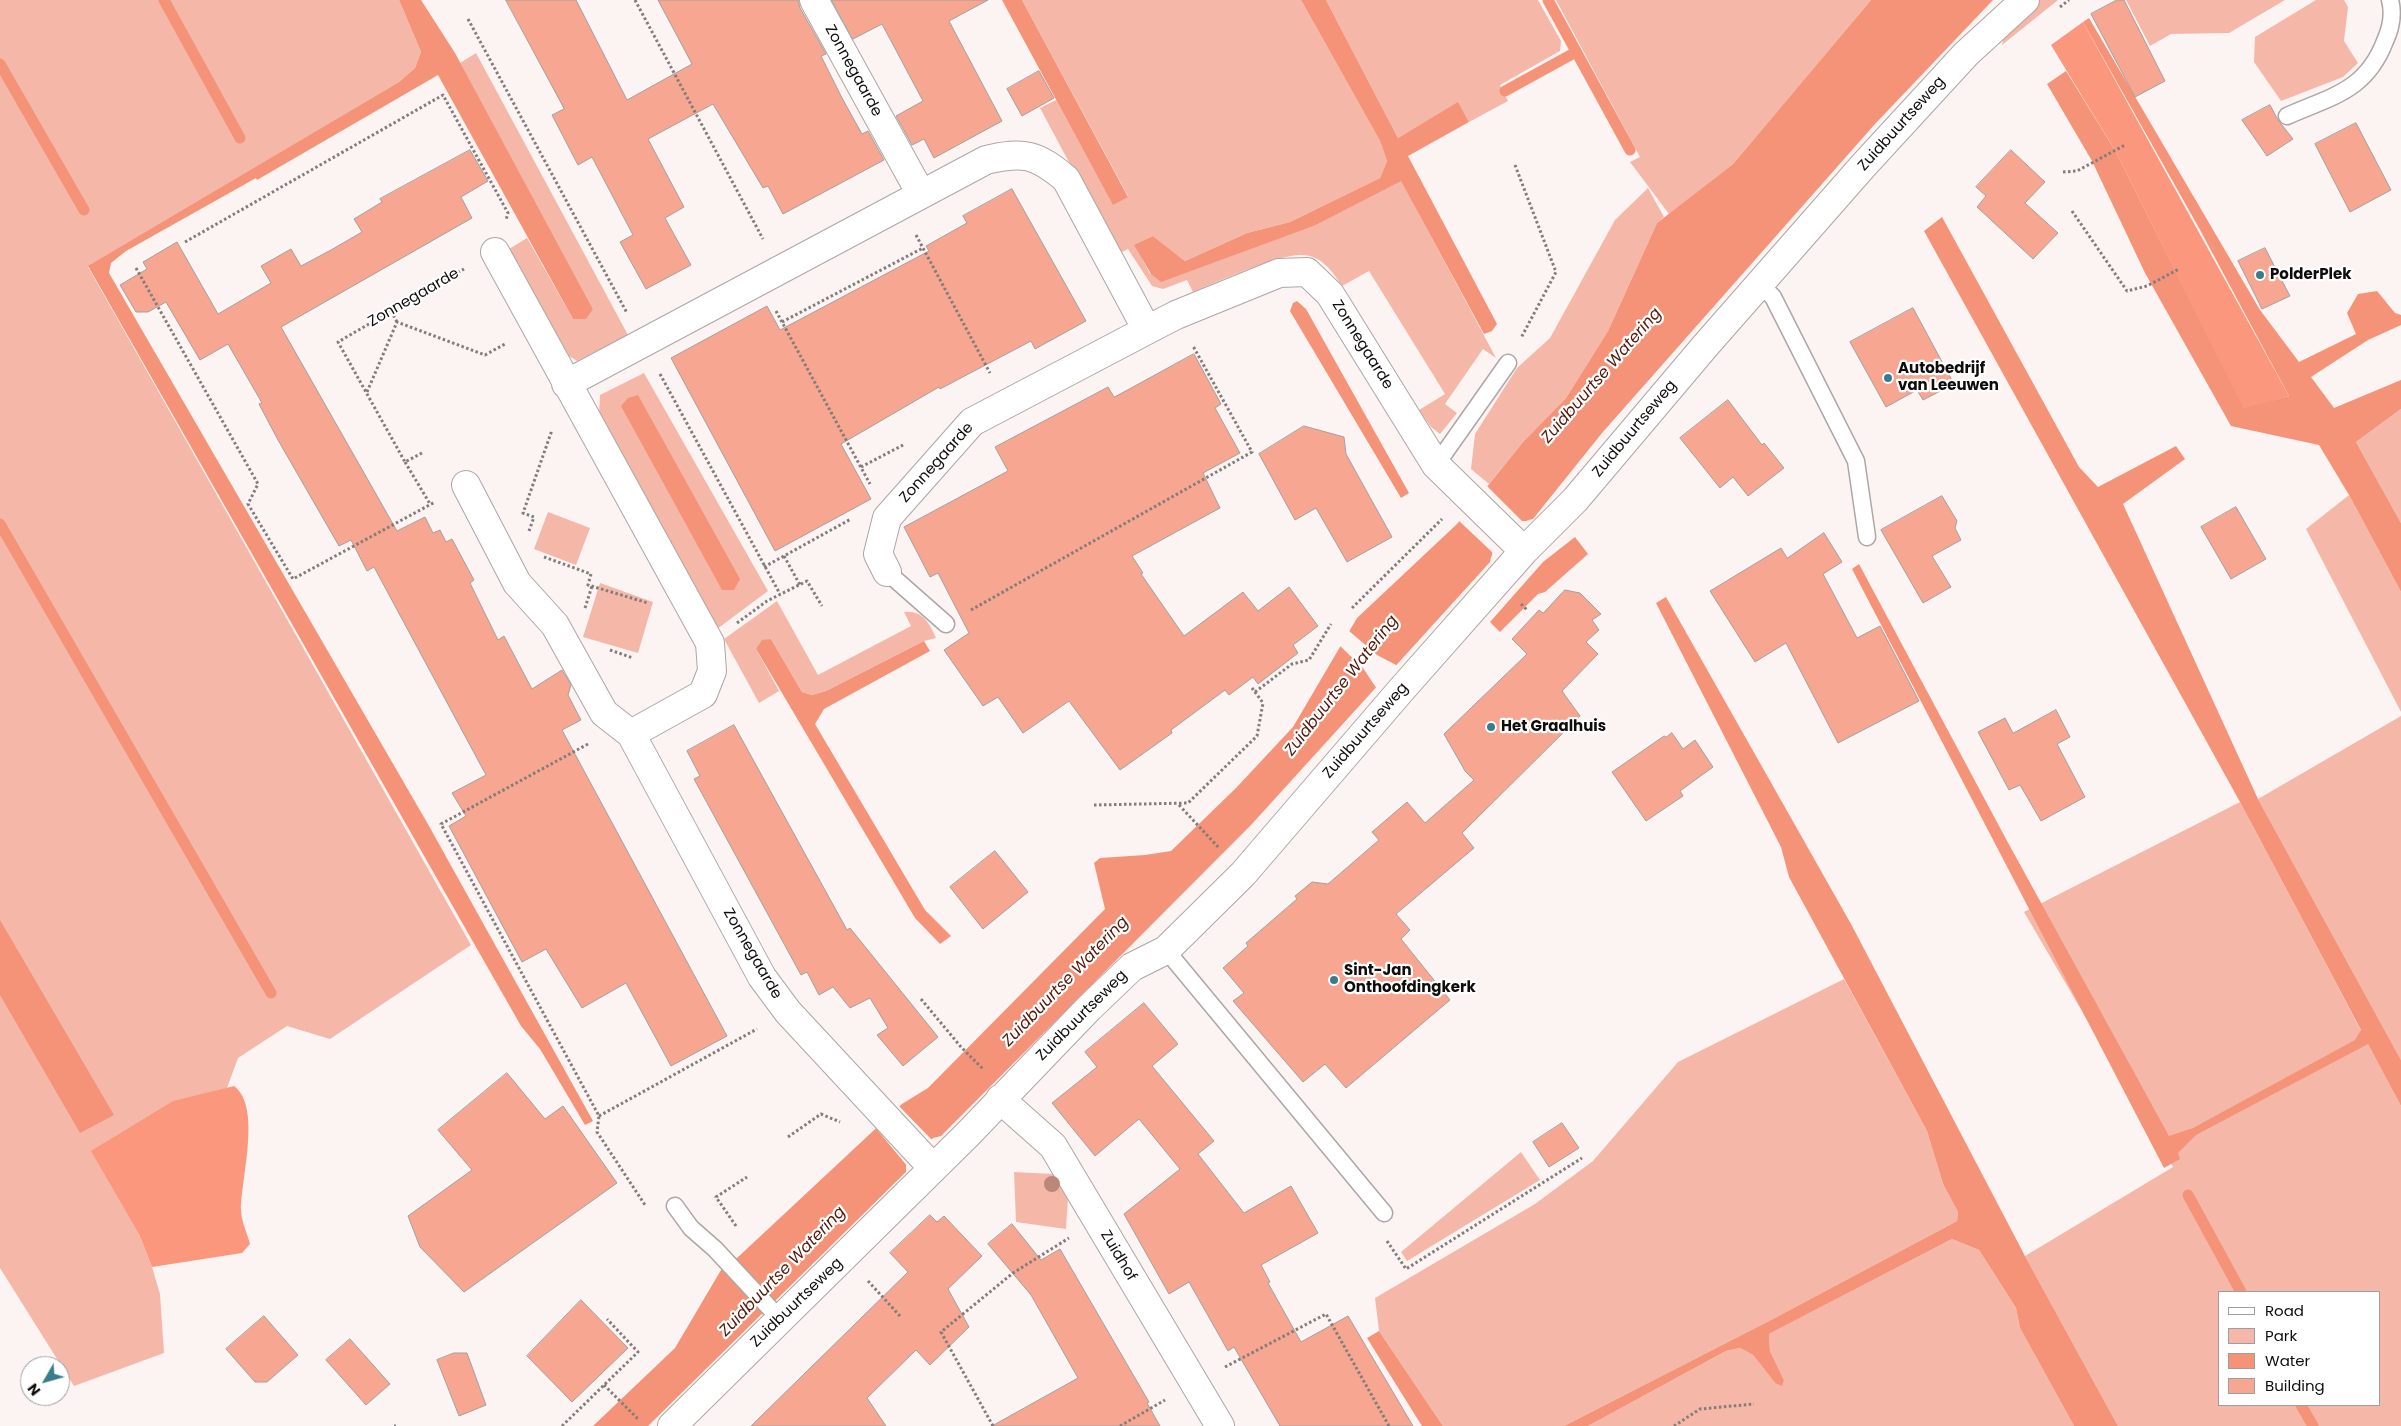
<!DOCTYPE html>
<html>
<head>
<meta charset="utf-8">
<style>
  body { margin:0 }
  #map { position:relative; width:2401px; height:1426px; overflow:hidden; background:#fcf4f2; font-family:Poppins,sans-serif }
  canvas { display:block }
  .legend { position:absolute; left:2218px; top:1291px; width:162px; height:115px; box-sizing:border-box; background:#fff; border:1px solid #9f9e9e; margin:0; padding:6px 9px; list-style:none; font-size:15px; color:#0f0c0c }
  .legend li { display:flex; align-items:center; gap:10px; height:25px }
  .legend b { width:25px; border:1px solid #9f9e9e }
  .north { position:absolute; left:20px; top:1356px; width:50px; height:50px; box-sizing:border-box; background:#fff; border:1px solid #9f9e9e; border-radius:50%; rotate:232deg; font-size:14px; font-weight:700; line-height:20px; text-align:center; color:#0f0c0c }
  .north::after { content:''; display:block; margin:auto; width:18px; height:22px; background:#397d8c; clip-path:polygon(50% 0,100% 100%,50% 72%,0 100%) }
</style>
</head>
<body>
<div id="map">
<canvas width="2401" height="1426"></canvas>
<ul class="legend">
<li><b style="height:6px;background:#fff"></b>Road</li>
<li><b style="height:14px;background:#f5b8a8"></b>Park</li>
<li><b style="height:14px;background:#f59379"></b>Water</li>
<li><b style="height:14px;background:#f6a691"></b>Building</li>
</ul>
<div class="north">N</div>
</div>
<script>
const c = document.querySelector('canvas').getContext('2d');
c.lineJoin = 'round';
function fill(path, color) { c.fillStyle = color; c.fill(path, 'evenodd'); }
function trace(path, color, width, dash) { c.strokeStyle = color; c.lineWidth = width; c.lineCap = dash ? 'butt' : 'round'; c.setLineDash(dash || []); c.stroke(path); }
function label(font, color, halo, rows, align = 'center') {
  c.font = font + ' Poppins,sans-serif'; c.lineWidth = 4.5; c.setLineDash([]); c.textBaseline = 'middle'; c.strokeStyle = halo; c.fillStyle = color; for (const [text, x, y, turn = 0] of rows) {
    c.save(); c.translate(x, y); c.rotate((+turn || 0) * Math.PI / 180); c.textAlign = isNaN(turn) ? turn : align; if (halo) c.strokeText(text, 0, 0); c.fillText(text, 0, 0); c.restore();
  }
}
fill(new Path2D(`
  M0,0H399L421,52L415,68L399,82L88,267L471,945L330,1039L287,1026L238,1058L227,1088L173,1102L139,1234L152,1267L160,1294L164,1353L74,1386L0,1268Z
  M1022,0H1301L1380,141L1387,161L1380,178L1290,222L1247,233L1185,261L1153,236L1135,245L1150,274L1316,225L1401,180L1496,358L1483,349L1445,404L1457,413L1440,434L1431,427L1419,410L1445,394L1369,271L1342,286C1333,272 1321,255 1302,255C1278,254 1217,282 1193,292L1187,280L1163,289L1152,286L1128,249L1118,254L1040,108L1056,100L1113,204L1128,196Z
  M1326,0H1538L1561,41L1560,51L1500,85L1508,101L1469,122L1458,103L1398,138Z
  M1556,0H1871L1733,164L1669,214L1630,162L1640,157Z
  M2039,0H2058L2002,45L2005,29Z
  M2126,0H2285L2229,33L2171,34L2150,46Z
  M2316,0H2344L2348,7L2344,41L2358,63L2343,77L2281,101L2254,62L2255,37Z
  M476,53L628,335L577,361L569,356L509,249L527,238L573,319L593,309L460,63Z
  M1648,188L1664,217L1657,223L1608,331L1566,398L1523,442L1489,484L1471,469L1475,434L1517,368L1550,338L1615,220Z
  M644,373L768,591L717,629L599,415L600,395Z
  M2401,409V523L2356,442Z
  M2349,495L2401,592V712L2306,529Z
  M548,512L590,528L576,565L534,549Z
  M600,583L653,602L638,653L583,637Z
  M777,601L818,675L911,626L904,612C922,610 929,622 936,638L924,641L826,691L812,695L802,692L771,639L756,649L779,691L759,703L724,639Z
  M2401,716V1060L2258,799Z
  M2240,802L2401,1106V1426H2118L2025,1256L2173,1167L2024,912ZM2220,1292H2380V1405H2220Z
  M1844,979L1927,1131L1943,1184L1958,1212L1957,1221L1769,1321L1564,1426H1443L1379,1331L1375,1298L1535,1204L1593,1161L1678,1062Z
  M1521,1152L1540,1180L1407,1261L1401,1252Z
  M1014,1172L1053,1174L1068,1198L1066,1229L1016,1222Z
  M1952,1239L1979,1250L2016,1308L2020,1328L2074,1426H1588L1726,1351L1740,1348L1753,1355L1775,1383L1784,1380L1770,1351L1769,1334Z`), '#f5b8a8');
fill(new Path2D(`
  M2083,22L2289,396L2244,409L2116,152L2051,45Z
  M234,1086C262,1107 241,1178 241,1210C241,1220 247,1233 250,1244L242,1253L152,1267L139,1234L91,1151L173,1101Z`), '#fa977d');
fill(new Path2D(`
  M399,0H421L455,53L593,309L586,319H573L438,75L257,180L256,178L126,251L111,263L109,273L429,826L593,1121L585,1125L540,1049L521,1026L88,266L399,82L415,68L421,52Z
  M1002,0H1022L1128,197L1113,205Z
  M1301,0H1326L1398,138L1458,102L1469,122L1408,156L1497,324L1492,331L1484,334L1401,181L1316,225L1161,282L1151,274L1134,245L1153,236L1185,261L1247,233L1290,222L1380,178L1387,161L1380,141Z
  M1871,0H1993L1875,124L1602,433L1533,519C1515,522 1493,545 1490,562L1251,825L941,1136L933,1138L906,1164V1172L648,1426H593L675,1348L721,1270L737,1258L902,1104L928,1088L1105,909L1094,863L1100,858L1145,855L1171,851L1236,788L1293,727L1357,618L1457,524L1523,442L1566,398L1608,331L1657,223L1733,164Z
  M2089,18L2260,310L2299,362L2356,334L2347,313L2358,294L2377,291L2395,313L2401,315V325L2368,340L2311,377L2334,408L2401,380V409L2356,442L2401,523V592L2349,495L2319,445L2231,426L2145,273L2092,161L2047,84L2066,71L2116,152L2244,408L2289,396L2199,228L2083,22Z
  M1942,217L2079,467L2098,487L2176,446L2185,459L2123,504L2258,799L2401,1060V1106L2368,1044L2196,1135L2178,1153L2180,1159L2164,1168L1852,569L1859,564L2006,839L2169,1136L2193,1128L2355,1040L2361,1030L2240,802L1924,231Z
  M1297,301L1306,309L1409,493L1401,498L1290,311L1293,303Z
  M638,395L740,579L734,590H722L621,406L628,398Z
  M1575,537L1588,554L1545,592L1538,594L1500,632L1490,622L1543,562Z
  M1666,597L1851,924L2025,1256L2118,1426H2074L2020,1328L2016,1308L1979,1250L1952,1239L1769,1334L1770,1351L1784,1380L1782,1386L1775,1383L1753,1355L1740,1348L1726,1351L1588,1426H1564L1769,1321L1957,1221L1958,1212L1943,1184L1927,1131L1789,877L1781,847L1656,603Z
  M771,639L802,692L812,695L826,691L924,641L930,651L824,709L815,724L925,910L951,936L940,944L915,918L756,649L762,640Z
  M0,920L114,1115L80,1133L0,995Z
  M1379,1331L1443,1426H1422L1367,1338Z`), '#f59379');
fill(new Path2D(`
  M1486,485L1522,521H1528L1524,523L1494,553L1493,558L1492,552L1457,519Z
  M1348,630L1377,655L1398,666L1377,689L1363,668L1339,645Z
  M898,1105L933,1141L908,1167L874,1126Z`), '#fcf4f2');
trace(new Path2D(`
  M164,0L240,138
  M1548,0L1630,150
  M0,64L84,210
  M1505,91L1576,52
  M0,524L271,993
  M2188,1195L2241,1292
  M2301,1405L2313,1426`), '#f59379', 11);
const building = new Path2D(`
  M506,0H576L627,100L692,64L658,0H798L800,8L826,54L821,56L842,98L862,134L868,131L884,160L783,214L768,186L763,188L713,104L648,139L684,207L665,218L691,265L646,289L620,242L633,235L592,157L578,165L552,115L564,109Z
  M832,0H988L949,21L1002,121L934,158L924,139L912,145L896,116L923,101L882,24L853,39Z
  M2117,0H2124L2165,81L2135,97L2091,14Z
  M1039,71L1054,98L1022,116L1007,89Z
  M2270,105L2278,120L2293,139L2267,156L2242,120Z
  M2356,123L2391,190L2350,212L2315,144Z
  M470,150L488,181L461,197L472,218L281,327L397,531L425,517L433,533L440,530L446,542L452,539L474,580L470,583L498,640L504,636L532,689L562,670L571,685L568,695L581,720L562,730L727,1036L671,1066L626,983L582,1008L546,949L522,962L449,826L466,816L452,793L486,775L374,567L367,571L351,540L339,546L278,440L259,404L262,403L228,344L200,360L166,302L148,312H136L120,285L147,269L143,262L177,242L218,314L271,283L261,266L291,249L301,266L331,250L362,232L354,219L382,202L380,199Z
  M2011,150L2045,182L2025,203L2058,233L2033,259L1977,207L1986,196L1976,187Z
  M1012,189L1086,321L1035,349L1031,341L940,389L939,387L841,444L871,499L775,551L671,358L767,306L780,330L929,251L926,246L967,223L963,216Z
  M2265,248L2290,296L2262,309L2238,261Z
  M1913,308L1954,384L1923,400L1917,390L1886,407L1850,342Z
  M1194,354L1221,404L1215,408L1240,453L1203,473L1220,508L1132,556L1143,573L1141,574L1184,636L1243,592L1258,611L1289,587L1318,626L1293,645L1298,653L1258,684L1253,677L1229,695L1225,690L1171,730L1172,733L1120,770L1069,701L1023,733L998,697L983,706L944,650L969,633L938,573L930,577L904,527L1008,471L995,447L1108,387L1114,397Z
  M1728,400L1762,445L1764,443L1784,468L1748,496L1733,477L1720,488L1680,438Z
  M1304,426L1344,437L1346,454L1392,537L1347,562L1316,508L1295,520L1259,454Z
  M1942,496L1957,521L1955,528L1961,540L1932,556L1951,587L1923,603L1881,530Z
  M2236,507L2266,559L2231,579L2201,527Z
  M1824,533L1842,562L1823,574L1857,638L1880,626L1919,701L1838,743L1786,643L1755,662L1710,591L1781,548L1787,558Z
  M1565,590L1580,593L1601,614L1592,620L1599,630L1586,642L1598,654L1562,691L1580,716L1462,833L1474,848L1396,914L1410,930L1401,939L1450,1000L1346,1088L1325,1064L1303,1082L1233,1001L1244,993L1223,968L1248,946L1246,943L1297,899L1295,896L1312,882L1328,884L1379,840L1372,832L1407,802L1425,823L1474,780L1465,771L1444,734L1527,654L1512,639L1539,610L1543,613Z
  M2056,710L2070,737L2057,744L2085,797L2041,821L2020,785L2009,790L1978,732L2005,718L2013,733Z
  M734,725L847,930L850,928L938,1037L903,1066L877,1035L888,1028L870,998L850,1008L833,987L819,995L807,972L801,975L694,779L700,776L687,751Z
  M1672,733L1683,749L1695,740L1713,767L1680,791L1683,796L1646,821L1612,772L1664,736L1666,737Z
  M995,851L1028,892L983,929L950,887Z
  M1144,1003L1178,1044L1152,1066L1214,1141L1198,1154L1244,1213L1291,1186L1318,1233L1261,1265L1270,1282L1268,1283L1301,1342L1348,1316L1413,1426H1280L1234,1347L1228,1351L1189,1282L1169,1294L1124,1214L1180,1169L1139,1119L1095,1156L1052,1103L1097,1067L1085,1052Z
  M507,1073L545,1119L563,1106L617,1183L464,1292L420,1247L408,1216L472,1170L438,1130Z
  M1562,1123L1579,1148L1549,1167L1533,1142Z
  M930,1215L937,1222L944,1216L982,1256L948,1289L969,1327L930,1365L916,1350L867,1398L886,1426H751L908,1272L890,1253Z
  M1012,1224L1041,1260L1060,1249L1149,1402L1147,1403L1160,1426H992L1078,1378L1031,1295L988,1244Z
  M581,1300L628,1348L572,1402L527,1356Z
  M264,1316L298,1355L267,1382H255L226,1349Z
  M350,1339L390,1384L366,1405L326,1360Z
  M454,1353H467L486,1405L459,1416L437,1360Z`);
fill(building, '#f6a691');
trace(building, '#a69f9d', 1);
const service = new Path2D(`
  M2287,116C2332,96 2366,91 2385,41C2391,28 2394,15 2390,0
  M1760,284L1773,297L1856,461L1867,537
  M1436,465L1508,363
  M887,572L946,624
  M1166,950L1384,1213
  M675,1206L691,1228L715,1249L780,1319`);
const minor = new Path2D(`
  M814,0L921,194
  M495,252L710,643L712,671L703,694L631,734L762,977L788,1012L933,1168
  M566,384L986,160C1024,151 1036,154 1066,179L1147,330L1176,315L1279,273L1307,272L1330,294L1436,465L1524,551
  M466,485L517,583L555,625L604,713L631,734
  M887,572L878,554L887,518L972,422L1147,330
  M1000,1099L1053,1146L1220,1426
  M672,1426L967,1135L1088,1009L1132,967L1166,950L1243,874L1402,689L1524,551L1575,500L1706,345L1863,166L1966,54L2025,0`);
trace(service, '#ada6a4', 19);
trace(minor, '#ada6a4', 30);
trace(new Path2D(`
  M635,0L763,239
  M2060,7L2069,0
  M468,19L627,313
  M1515,165L1556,272L1521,338
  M2063,172L2077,171L2125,145
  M2072,211L2127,291L2147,286L2179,269
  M916,235L990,373
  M185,242L443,95L508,213L506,220
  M136,268L258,484L248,504L293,579L435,502
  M391,311L397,322
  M776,311L870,484
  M782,322L923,248
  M660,374L780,594
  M367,392L397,322L485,355L505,344
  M422,453L405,462L338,342L464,269
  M405,462L430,504
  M861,467L905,444
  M529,531L534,517L523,513L552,430
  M784,556L800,585
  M544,557L591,574L588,585L648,603
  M764,567L851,519
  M1521,604L1528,611
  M585,608L592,586
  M1352,608L1442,519
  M971,610L1252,452L1193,346
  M737,623L767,601L807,581L822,606
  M610,650L633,658
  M1255,692L1292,664L1309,660L1331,624
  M588,744L441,824L599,1116L597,1132L645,1205
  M1094,805L1188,803L1257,736L1263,703L1252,688
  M1179,805L1219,848
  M921,999L961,1047L984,1070
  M599,1116L757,1029
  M788,1137L821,1114L840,1122
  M736,1226L716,1197L747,1177
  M1387,1241L1406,1269L1582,1158
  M868,1281L900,1316
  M1225,1367L1326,1314L1389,1426
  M604,1385L639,1420
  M394,1426H396
  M562,1426L638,1352L607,1319
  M993,1426L941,1332L1013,1273L1069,1238
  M1120,1426L1165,1400
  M1674,1426L1700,1409L1754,1404`), '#827c7b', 3, [2.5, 2.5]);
trace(service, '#fff', 16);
trace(minor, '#fff', 28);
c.fillStyle = '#ba877a';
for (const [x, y] of [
  [1052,1184]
]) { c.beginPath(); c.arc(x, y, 8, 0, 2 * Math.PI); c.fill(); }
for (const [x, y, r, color] of [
  [2260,275,5,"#397d8c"],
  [1888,378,5,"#397d8c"],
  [1491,727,5,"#397d8c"],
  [1334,980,5,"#397d8c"]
]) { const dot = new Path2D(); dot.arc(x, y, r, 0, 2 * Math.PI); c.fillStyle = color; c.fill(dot); trace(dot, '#fff', 2); }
label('15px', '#0f0c0c', '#fff', [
  ["Zonnegaarde",853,71,61],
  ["Zuidbuurtseweg",1902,124,-48],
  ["Zonnegaarde",414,298,-30],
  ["Zonnegaarde",1362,345,58],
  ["Zuidbuurtseweg",1635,429,-50],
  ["Zonnegaarde",937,463,-48],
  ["Zuidbuurtseweg",1366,731,-49],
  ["Zonnegaarde",752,954,60],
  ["Zuidbuurtseweg",1082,1016,-45],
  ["Zuidhof",1118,1256,59],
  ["Zuidbuurtseweg",797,1303,-44]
]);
label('bold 15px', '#0f0c0c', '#fff', [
  ["PolderPlek",2270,275],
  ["Autobedrijf",1898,369],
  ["van Leeuwen",1898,386],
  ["Het Graalhuis",1501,727],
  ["Sint-Jan",1344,971],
  ["Onthoofdingkerk",1344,988]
], 'left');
label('italic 16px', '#541708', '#fff', [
  ["Zuidbuurtse Watering",1602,376,-49],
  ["Zuidbuurtse Watering",1342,686,-52],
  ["Zuidbuurtse Watering",1066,982,-46],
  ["Zuidbuurtse Watering",783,1272,-46]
]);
</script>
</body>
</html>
